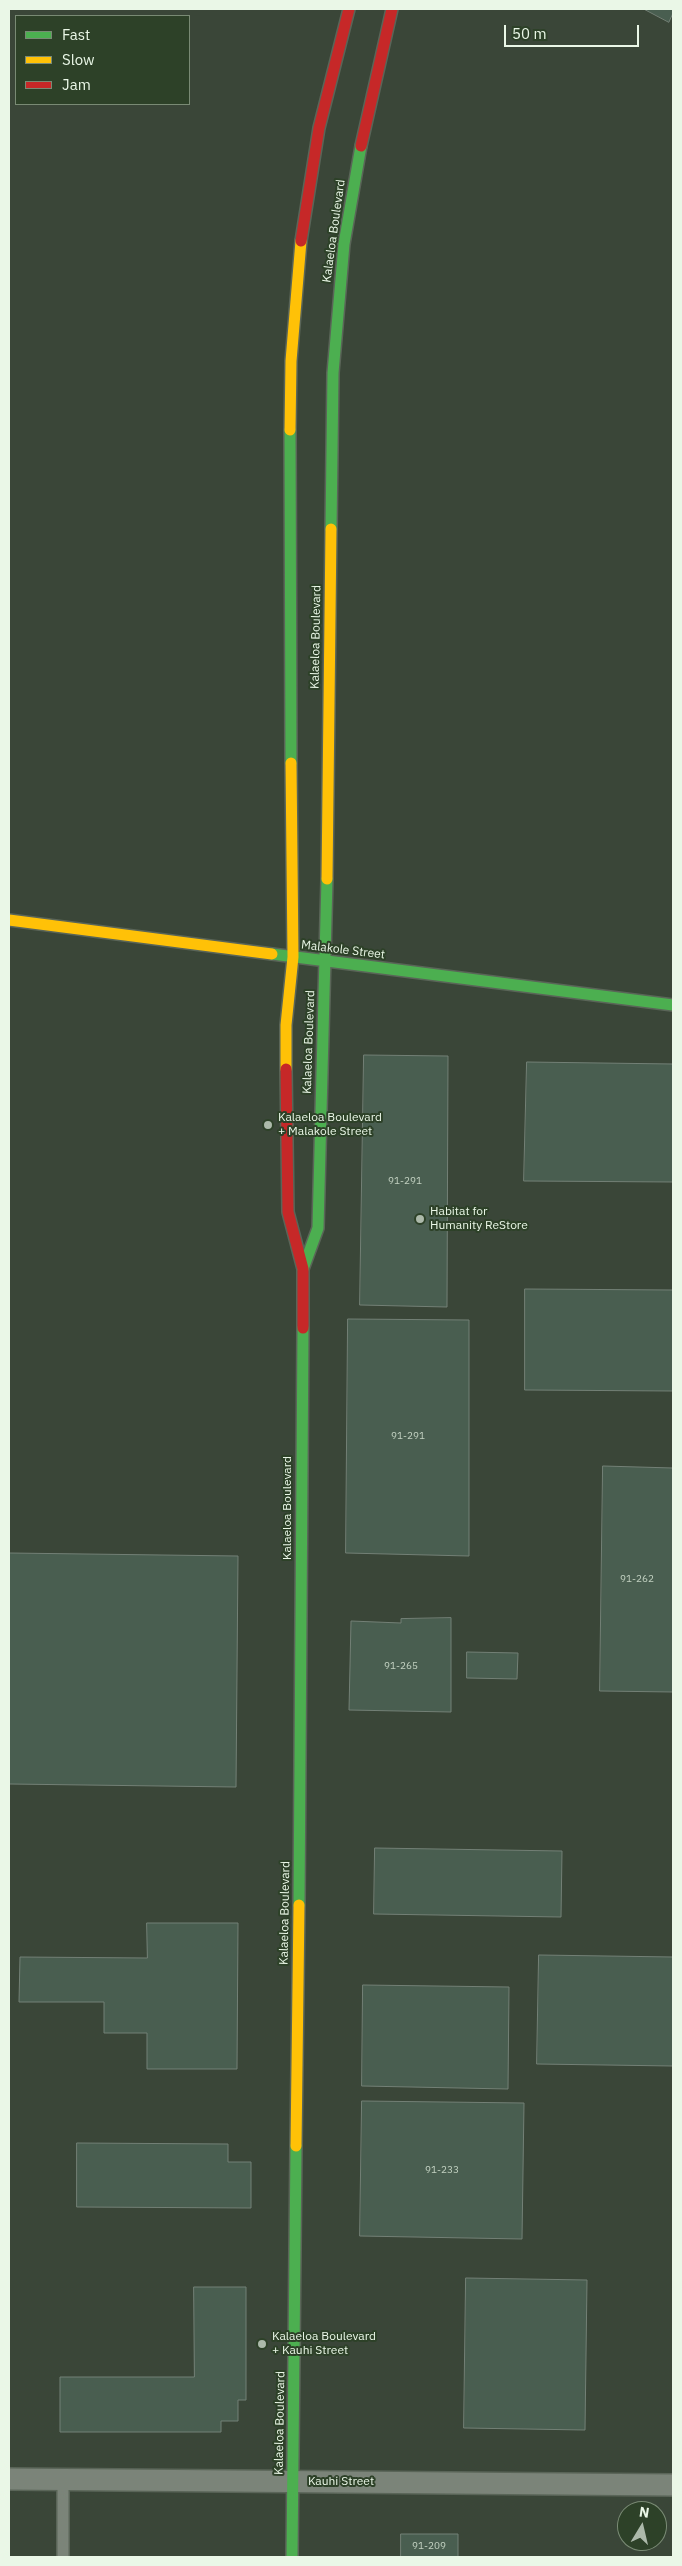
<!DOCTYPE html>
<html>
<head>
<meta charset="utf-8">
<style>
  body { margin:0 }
  #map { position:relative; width:682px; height:2566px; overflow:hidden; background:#3a4638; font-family:"IBM Plex Sans",sans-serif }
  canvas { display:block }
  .frame { position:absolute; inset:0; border:10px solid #eaf7e7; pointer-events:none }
  .legend { position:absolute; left:15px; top:15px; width:175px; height:90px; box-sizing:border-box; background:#2d4128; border:1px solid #798a74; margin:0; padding:6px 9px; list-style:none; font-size:15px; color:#eaf7e7 }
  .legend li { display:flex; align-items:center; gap:10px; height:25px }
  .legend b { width:25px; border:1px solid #798a74 }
  .north { position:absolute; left:617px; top:2501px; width:50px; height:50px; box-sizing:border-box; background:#2d4128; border:1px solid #798a74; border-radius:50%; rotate:9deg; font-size:14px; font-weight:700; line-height:20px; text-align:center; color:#eaf7e7 }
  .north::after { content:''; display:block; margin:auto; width:18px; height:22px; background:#acb9aa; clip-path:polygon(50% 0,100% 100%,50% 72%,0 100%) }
  .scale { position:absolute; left:504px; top:25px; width:135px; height:22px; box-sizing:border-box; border:2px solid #eaf7e7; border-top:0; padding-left:6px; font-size:15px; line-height:18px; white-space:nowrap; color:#eaf7e7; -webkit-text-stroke:4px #2d4128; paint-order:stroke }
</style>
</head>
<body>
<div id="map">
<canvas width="682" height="2566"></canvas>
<div class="frame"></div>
<ul class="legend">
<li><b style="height:6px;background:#4caf50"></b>Fast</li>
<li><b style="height:6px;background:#ffc107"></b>Slow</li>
<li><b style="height:6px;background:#c62828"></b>Jam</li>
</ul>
<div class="north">N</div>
<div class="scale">50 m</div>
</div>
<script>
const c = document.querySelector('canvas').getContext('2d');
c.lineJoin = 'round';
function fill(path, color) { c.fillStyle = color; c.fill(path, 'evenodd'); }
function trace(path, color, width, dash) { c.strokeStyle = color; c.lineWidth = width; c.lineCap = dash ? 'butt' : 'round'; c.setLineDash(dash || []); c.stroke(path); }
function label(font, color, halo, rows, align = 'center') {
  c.font = font + ' "IBM Plex Sans",sans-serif'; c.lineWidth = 4; c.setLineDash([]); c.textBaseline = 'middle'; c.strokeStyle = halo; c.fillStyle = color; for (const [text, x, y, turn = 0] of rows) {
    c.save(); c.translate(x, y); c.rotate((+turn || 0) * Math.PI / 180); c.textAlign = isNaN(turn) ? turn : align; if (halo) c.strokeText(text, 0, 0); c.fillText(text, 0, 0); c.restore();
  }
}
const building = new Path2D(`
  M644,9H673V13L669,22Z
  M364,1055L448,1056L447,1307L360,1305Z
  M527,1062L673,1064V1182L524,1181Z
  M525,1289L673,1290V1391L525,1390Z
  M348,1319L469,1320V1556L346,1553Z
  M603,1466L673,1468V1692L600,1691Z
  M9,1553L238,1556L236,1787L9,1784Z
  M451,1618V1712L349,1710L351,1621L401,1623V1619Z
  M467,1652L518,1653L517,1679L467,1678Z
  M375,1848L562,1851L561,1917L374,1914Z
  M147,1923H238L237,2069H147V2033H104V2002H19L20,1957L147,1958Z
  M539,1955L673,1957V2066L537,2064Z
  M363,1985L509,1987L508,2089L362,2086Z
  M362,2101L524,2103L522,2239L360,2236Z
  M77,2143L228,2144V2162H251V2208L77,2207Z
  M466,2278L587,2280L585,2430L464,2428Z
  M194,2287H246V2400H238V2421H221V2432H60V2377H194Z
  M401,2534H458V2557H401Z`);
fill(building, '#495e50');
trace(building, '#738076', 1);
const lane = new Path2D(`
  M63,2479V2557`);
const street = new Path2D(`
  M9,2479L673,2485`);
const fast = new Path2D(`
  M290,430L291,763
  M331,529L333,373L344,244L361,146
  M272,954L673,1005
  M303,1269L318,1228L327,879
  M299,1905L303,1328
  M292,2557L296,2146`);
const slow = new Path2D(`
  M290,430L291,361L301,241
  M327,879L331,529
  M9,920L272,954
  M286,1069V1025L293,957L291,763
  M296,2146L299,1905`);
const jam = new Path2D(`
  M361,146L392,9
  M301,241L319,128L349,9
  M286,1069L288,1212L303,1269V1328`);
trace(lane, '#5a6558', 14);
trace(street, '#5a6558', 24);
trace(fast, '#5a6558', 14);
trace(slow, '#5a6558', 14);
trace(jam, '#5a6558', 14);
trace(lane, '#7b8479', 11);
trace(street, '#7b8479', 21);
trace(fast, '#4caf50', 11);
trace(slow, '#ffc107', 11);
trace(jam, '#c62828', 11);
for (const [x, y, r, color] of [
  [268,1125,5,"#acb9aa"],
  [420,1219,5,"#acb9aa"],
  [262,2344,5,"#acb9aa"]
]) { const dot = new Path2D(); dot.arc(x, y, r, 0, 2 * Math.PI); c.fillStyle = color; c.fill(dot); trace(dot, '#2d4128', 2); }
label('10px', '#c2d1c1', null, [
  ["91-291",405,1181],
  ["91-291",408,1436],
  ["91-262",637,1579],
  ["91-265",401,1666],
  ["91-233",442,2170],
  ["91-209",429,2546]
]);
label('12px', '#eaf7e7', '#2d4128', [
  ["Kalaeloa Boulevard",334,231,-82],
  ["Kalaeloa Boulevard",316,637,-89],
  ["Malakole Street",343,950,7],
  ["Kalaeloa Boulevard",309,1042,-88],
  ["Kalaeloa Boulevard",288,1508,-90],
  ["Kalaeloa Boulevard",285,1913,-89],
  ["Kalaeloa Boulevard",280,2423,-89],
  ["Kauhi Street",341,2482]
]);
label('12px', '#eaf7e7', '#2d4128', [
  ["Kalaeloa Boulevard",278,1118],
  ["+ Malakole Street",278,1132],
  ["Habitat for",430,1212],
  ["Humanity ReStore",430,1226],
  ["Kalaeloa Boulevard",272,2337],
  ["+ Kauhi Street",272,2351]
], 'left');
</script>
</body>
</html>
